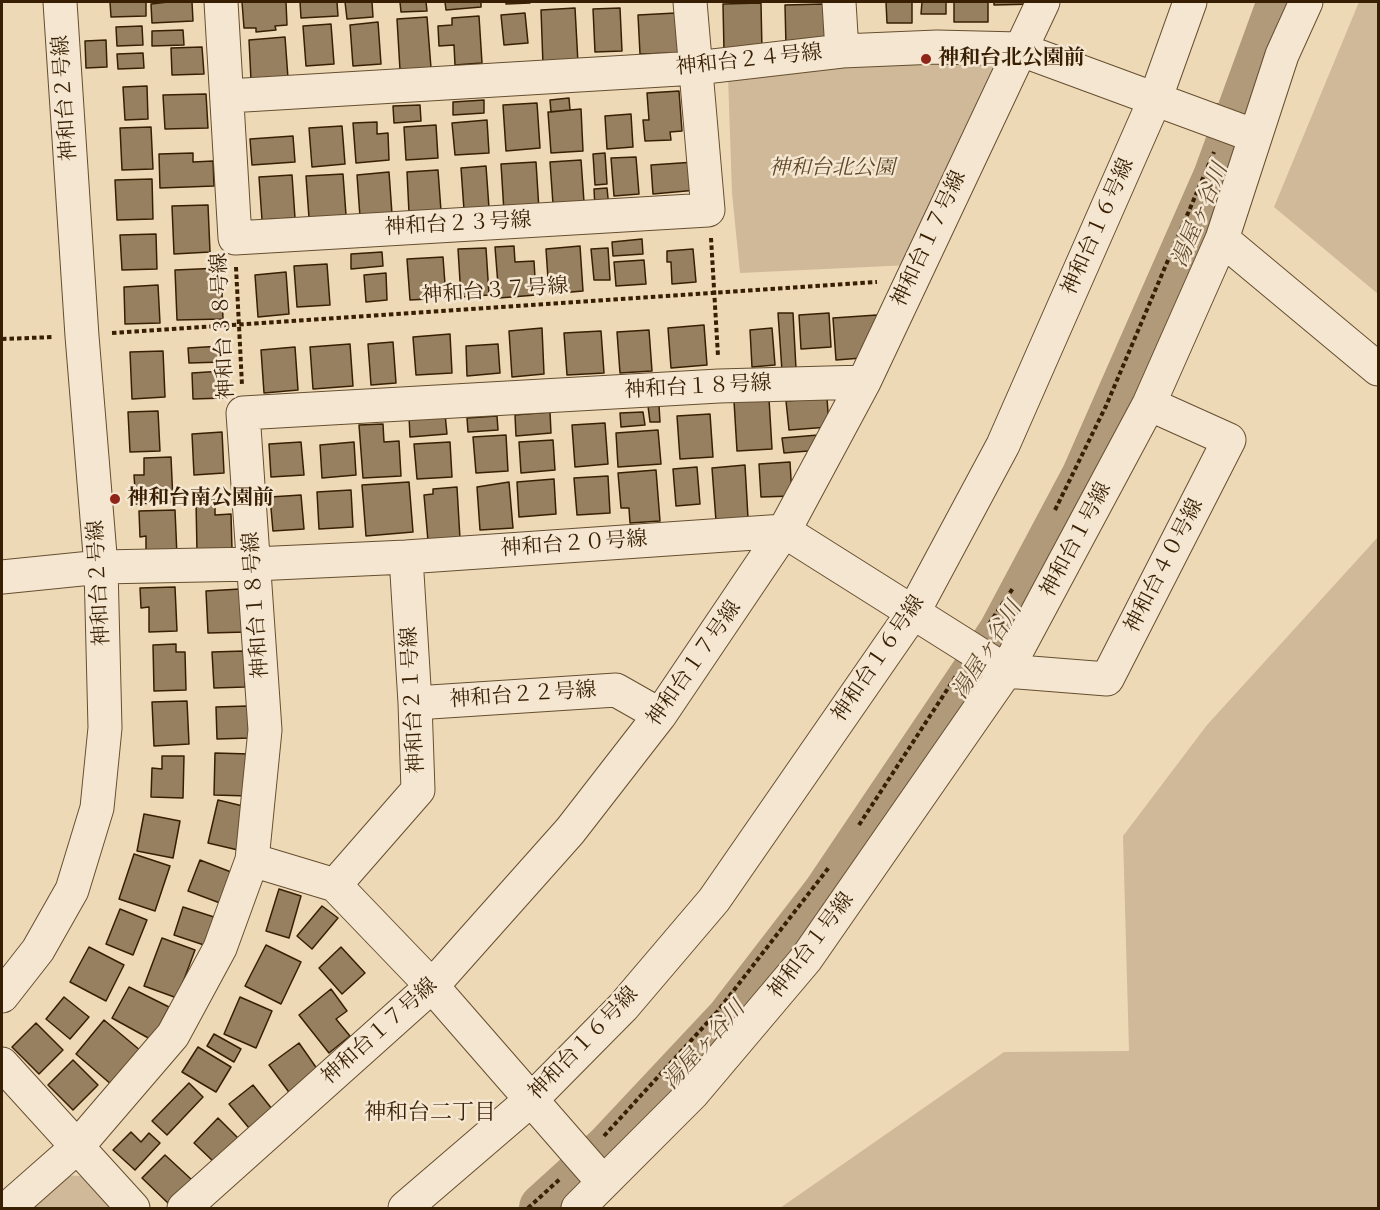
<!DOCTYPE html>
<html>
<head>
<meta charset="utf-8">
<style>
  body { margin:0 }
  #map { position:relative; width:1380px; height:1210px; overflow:hidden; background:#eed9b6; font-family:Cardo,serif }
  canvas { display:block }
  .frame { position:absolute; inset:0; border:3px solid #381f03; pointer-events:none }
</style>
</head>
<body>
<div id="map">
<canvas width="1380" height="1210"></canvas>
<div class="frame"></div>
</div>
<script>
const c = document.querySelector('canvas').getContext('2d');
c.lineJoin = 'round';
function fill(path, color) { c.fillStyle = color; c.fill(path, 'evenodd'); }
function trace(path, color, width, dash) { c.strokeStyle = color; c.lineWidth = width; c.lineCap = dash ? 'butt' : 'round'; c.setLineDash(dash || []); c.stroke(path); }
function label(font, color, halo, rows, align = 'center') {
  c.font = font + ' Cardo,"Noto Serif JP",serif'; c.lineWidth = 5; c.setLineDash([]); c.textBaseline = 'middle'; c.strokeStyle = halo; c.fillStyle = color; for (const [text, x, y, turn = 0] of rows) {
    c.save(); c.translate(x, y); c.rotate((+turn || 0) * Math.PI / 180); c.textAlign = isNaN(turn) ? turn : align; if (halo) c.strokeText(text, 0, 0); c.fillText(text, 0, 0); c.restore();
  }
}
fill(new Path2D(`
  M1359,2H1378V294L1274,207Z
  M1002,53L910,265L740,273L732,193L728,77Z
  M1378,537V1208H780L1004,1052L1129,1051L1123,836L1207,725Z
  M63,1175L81,1176L112,1208H26Z`), '#cfb998');
trace(new Path2D(`
  M1217,107L1243,109`), '#80694a', 8);
trace(new Path2D(`
  M544,1208L609,1149L731,1019L828,893L1003,633L1086,477L1218,177L1282,2`), '#b09a79', 50);
const building = new Path2D(`
  M110,2H146V16L111,17Z
  M168,2H192L193,21L152,23L151,4Z
  M242,2H286L287,25L275,26L276,30L256,32V28H244Z
  M300,2H337L338,16L301,18Z
  M345,2H372L373,17L347,19Z
  M400,2H426L427,11L401,12Z
  M445,2H481V7L446,10Z
  M506,2H530V3L506,4Z
  M886,2H912V23H887Z
  M922,2H946V14H921Z
  M954,2H988V22H954Z
  M994,2H1035V4L994,5Z
  M761,3L762,51L724,52L723,4Z
  M824,4L825,46L786,47L785,5Z
  M575,8L578,63L543,65L541,10Z
  M620,8L622,51L595,52L593,9Z
  M525,13L528,43L504,45L501,15Z
  M676,13L678,53L640,54L638,15Z
  M479,16L482,63L455,65L454,45L439,46L438,26L452,25V18Z
  M427,17L431,68L400,70L397,19Z
  M378,22L381,64L353,66L350,25Z
  M331,24L334,64L306,66L303,26Z
  M142,26L143,45L117,46L116,27Z
  M183,30L184,45L152,46V31Z
  M285,37L288,78L251,80L249,40Z
  M106,40L107,67L86,68L85,41Z
  M202,47L204,74L172,75L171,48Z
  M143,53L144,68L118,69L117,54Z
  M147,86L148,119L125,120L123,87Z
  M679,91L682,131L670,132L671,140L645,141L643,120H649L647,93Z
  M206,94L208,128L165,129L163,95Z
  M569,98L570,110L551,112L550,100Z
  M484,100V113L453,115V102Z
  M537,103L540,148L506,151L503,105Z
  M420,105L421,121L394,123L393,106Z
  M581,109L583,151L551,153L548,112Z
  M631,114L633,147L607,149L605,116Z
  M487,120L489,153L455,155L452,123Z
  M377,122V134L388,133L389,160L356,163L353,123Z
  M436,125L438,158L406,160L404,127Z
  M342,126L345,164L312,167L309,128Z
  M151,127L153,169L122,170L120,128Z
  M293,136L295,162L252,165L250,139Z
  M193,153V162L213,161L214,186L160,188L159,154Z
  M605,153L607,184L595,185L593,154Z
  M636,157L639,194L614,196L611,158Z
  M581,160L584,202L553,204L550,162Z
  M536,162L539,210L504,212L501,164Z
  M695,162L697,190L653,194L651,165Z
  M486,166L489,208L464,210L461,168Z
  M438,170L441,211L409,213L407,172Z
  M389,172L392,214L360,217L357,175Z
  M343,174L346,215L309,218L306,176Z
  M292,175L295,218L262,220L259,177Z
  M152,179L153,219L117,220L115,180Z
  M607,188L609,208L595,209L594,189Z
  M208,205L210,252L174,254L172,206Z
  M156,234L157,269L122,270L120,235Z
  M642,239L643,254L613,256L612,242Z
  M514,246L515,262L534,261L536,295L499,298L495,247Z
  M580,246L583,291L549,294L546,249Z
  M486,248L489,295L461,297L458,249Z
  M608,248L610,280H594L591,249Z
  M693,249L696,282L672,284L671,262H667V251Z
  M382,252L383,266L351,269V254Z
  M443,257L446,298L410,300L407,259Z
  M644,260L646,284L616,286L614,262Z
  M327,264L330,305L297,307L294,266Z
  M221,268L223,319L177,320L175,270Z
  M286,272L289,314L258,317L255,275Z
  M386,273L387,300L366,302L364,275Z
  M158,285L160,323L125,324L124,287Z
  M778,313H793L796,369L782,371Z
  M829,313L831,347L801,349L799,315Z
  M877,315L879,345L862,347V358L836,360L833,318Z
  M704,325L707,365L671,368L668,328Z
  M542,328L544,374L512,377L509,331Z
  M772,328L775,365L752,367L750,330Z
  M649,330L652,371L620,373L617,332Z
  M601,331L604,373L567,375L564,333Z
  M450,334L452,373L416,375L413,337Z
  M393,342L396,383L371,385L368,344Z
  M350,344L353,386L313,389L310,347Z
  M498,344L500,373L467,376L466,346Z
  M222,346V362L189,363L188,348Z
  M295,347L298,390L264,393L261,350Z
  M163,351L165,397L132,399L130,352Z
  M223,371L224,398L193,399L192,373Z
  M827,398L829,427L789,430L786,401Z
  M769,399L772,449L737,451L734,401Z
  M659,405L660,422H650L648,406Z
  M158,411L160,451L130,452L128,412Z
  M550,412L551,433L516,436L515,415Z
  M643,412L645,425L621,427L620,413Z
  M445,414L447,434L410,437L409,416Z
  M710,414L713,457L680,459L677,416Z
  M497,416L498,430L468,432L467,418Z
  M605,423L608,464L575,467L572,425Z
  M383,424L384,442L399,441L401,476L363,478L359,425Z
  M658,430L661,464L618,467L616,433Z
  M222,432L224,473L194,475L192,434Z
  M506,435L508,471L476,473L473,437Z
  M818,435L820,450L784,453L782,438Z
  M553,440L555,470L521,473L519,442Z
  M301,442L304,475L271,477L269,444Z
  M354,442L356,475L322,478L320,445Z
  M450,442L452,477L417,479L414,444Z
  M171,457L173,502L136,504L134,475H144V458Z
  M790,462L792,496L761,497L759,464Z
  M745,465L748,518L716,521L712,468Z
  M697,467L700,504L676,506L673,469Z
  M656,470L660,521L630,523L629,508H621L618,473Z
  M608,476L610,513L577,515L574,478Z
  M554,479L556,514L519,517L517,482Z
  M409,482L413,532L366,536L362,485Z
  M509,482L513,528L480,530L477,487Z
  M457,487L460,539L428,541L424,495L433,494V489Z
  M351,490L353,527L319,529L317,492Z
  M301,495L304,529L273,531L270,497Z
  M215,500V515L231,514L232,550L197,552L196,501Z
  M175,510L177,556L146,557V536L140,537L139,511Z
  M175,587L177,631L149,632V607L141,608L140,588Z
  M240,589L247,632L208,633L206,591Z
  M176,644V652H185L186,690L154,691L153,645Z
  M244,651L245,687L214,688L212,652Z
  M187,701L189,744L154,746L152,702Z
  M248,706L250,738L217,739L216,707Z
  M215,753L250,754L249,796L214,795Z
  M162,756H184L183,798L151,797L152,768L162,769Z
  M218,800L247,807L238,850L208,843Z
  M144,814L180,821L173,858L137,851Z
  M134,854L170,866L155,911L119,899Z
  M200,860L231,872L220,903L188,891Z
  M279,889L301,896L289,938L266,931Z
  M322,906L338,918L312,949L297,936Z
  M183,907L214,917L204,945L174,935Z
  M120,909L147,920L133,955L106,944Z
  M162,938L195,950L177,998L144,986Z
  M266,945L301,962L281,1004L245,986Z
  M89,947L124,965L106,1001L70,982Z
  M341,947L365,973L342,994L319,968Z
  M129,987L169,1007L152,1040L112,1018Z
  M331,989L347,1011L336,1019L350,1036L329,1053L299,1015Z
  M64,997L89,1017L70,1039L46,1019Z
  M240,997L272,1011L256,1048L224,1034Z
  M104,1020L141,1051L112,1085L76,1054Z
  M36,1023L63,1050L39,1074L12,1047Z
  M214,1034L241,1049L234,1062L207,1046Z
  M299,1043L320,1073L291,1095L269,1065Z
  M198,1047L231,1067L216,1092L182,1072Z
  M73,1060L98,1085L73,1110L48,1085Z
  M189,1083L203,1097L167,1135L152,1121Z
  M253,1085L272,1109L249,1128L229,1104Z
  M218,1118L238,1138L214,1162L194,1143Z
  M131,1132L141,1142L149,1133L160,1143L135,1170L113,1150Z
  M165,1155L192,1180L169,1204L142,1178Z`);
fill(building, '#978060');
trace(building, '#381f03', 1.5);
const minor = new Path2D(`
  M221,2L235,238L708,210L690,2
  M839,2L842,51
  M228,96L696,68L842,51L937,47L1019,49L1255,136
  M1222,239L1378,369
  M2,577L101,567L254,564L406,557L784,531L1006,671L1107,679L1229,440L1149,404
  M415,703L616,690L660,715
  M252,860L335,885L432,986L603,1182
  M335,885L418,790L415,703L406,557
  M2,996L38,950L72,890L97,808L105,728L101,567L82,336L60,2
  M2,1064L133,1208
  M8,1208L76,1148L173,1035L220,948L252,860L265,730L243,413L719,386L864,382
  M184,1208L432,986L570,831L660,715L784,531L864,382L1043,2
  M405,1208L532,1099L623,1007L714,900L914,611L1003,445L1156,97L1190,2
  M578,1208L692,1094L806,959L1006,671L1149,404L1222,239L1282,55L1306,2`);
trace(minor, '#664e30', 35);
trace(new Path2D(`
  M711,238L718,356
  M236,267L242,385
  M112,333L877,282
  M2,339L54,337
  M1055,510L1106,406L1214,152
  M989,624L1013,588
  M859,825L956,676
  M604,1136L717,1012L830,866
  M528,1208L560,1179`), '#381f03', 4, [4.5, 3]);
trace(minor, '#f4e6d0', 33);
for (const [x, y, r, color] of [
  [926,59,6,"#8f2418"],
  [115,499,6,"#8f2418"]
]) { const dot = new Path2D(); dot.arc(x, y, r, 0, 2 * Math.PI); c.fillStyle = color; c.fill(dot); trace(dot, '#f4e6d0', 2); }
label('bold 21px', '#381f03', '#f4e6d0', [
  ["神和台北公園前",938,59],
  ["神和台南公園前",127,499]
], 'left');
label('21px', '#381f03', '#f4e6d0', [
  ["神和台２４号線",749,61,-6],
  ["神和台２号線",66,98,-94],
  ["神和台２３号線",458,225,-3],
  ["神和台１６号線",1099,227,-66],
  ["神和台１７号線",930,239,-65],
  ["神和台３７号線",495,292,-4],
  ["神和台３８号線",224,326,-93],
  ["神和台１８号線",698,388,-3],
  ["神和台１号線",1077,540,-62],
  ["神和台２０号線",574,545,-4],
  ["神和台４０号線",1165,566,-63],
  ["神和台２号線",100,583,-93],
  ["神和台１８号線",257,605,-94],
  ["神和台１６号線",879,659,-56],
  ["神和台１７号線",695,664,-55],
  ["神和台２２号線",523,696,-4],
  ["神和台２１号線",414,700,-93],
  ["神和台１号線",812,946,-53],
  ["神和台１７号線",380,1032,-42],
  ["神和台１６号線",584,1044,-46]
]);
label('italic 21px', '#5e4628', '#f4e6d0', [
  ["神和台北公園",832,169]
]);
label('italic 22px', '#624a2c', '#f4e6d0', [
  ["湯屋ヶ谷川",1201,216,-67],
  ["湯屋ヶ谷川",988,651,-58],
  ["湯屋ヶ谷川",705,1046,-48]
]);
label('22px', '#381f03', '#f4e6d0', [
  ["神和台二丁目",430,1114]
]);
</script>
</body>
</html>
